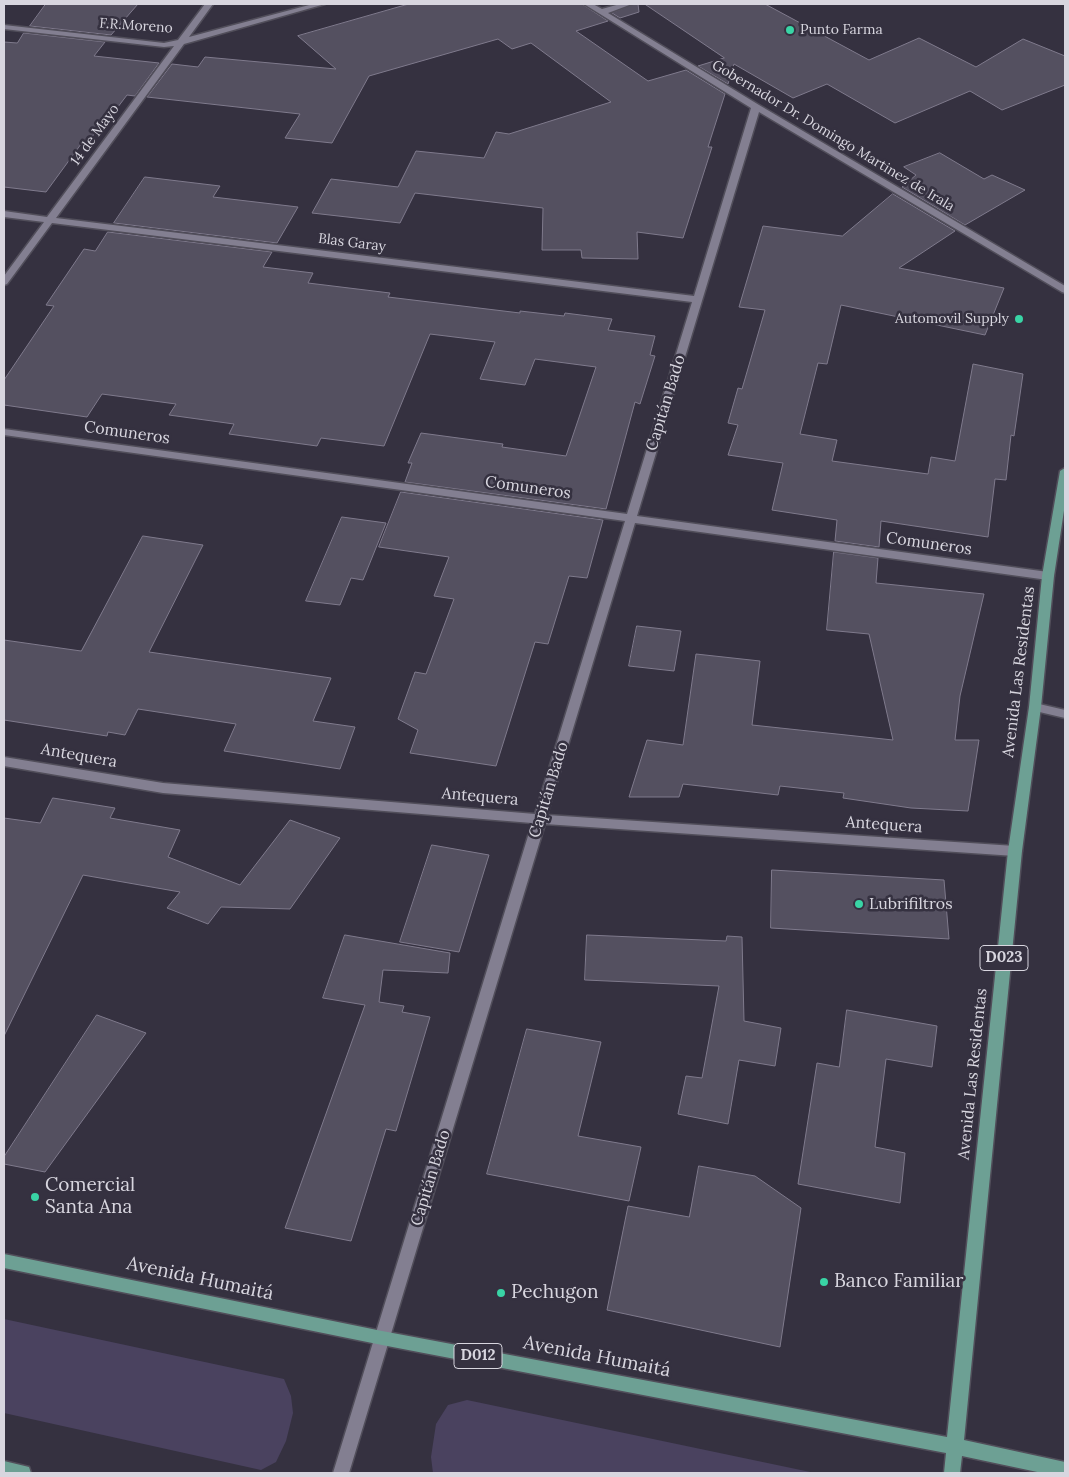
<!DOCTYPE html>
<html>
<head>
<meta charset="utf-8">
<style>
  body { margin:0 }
  #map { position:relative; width:1069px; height:1477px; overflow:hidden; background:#353140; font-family:Lora,serif }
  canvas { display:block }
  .frame { position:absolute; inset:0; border:5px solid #d8d6df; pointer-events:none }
</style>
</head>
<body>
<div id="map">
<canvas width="1069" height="1477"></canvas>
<div class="frame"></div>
</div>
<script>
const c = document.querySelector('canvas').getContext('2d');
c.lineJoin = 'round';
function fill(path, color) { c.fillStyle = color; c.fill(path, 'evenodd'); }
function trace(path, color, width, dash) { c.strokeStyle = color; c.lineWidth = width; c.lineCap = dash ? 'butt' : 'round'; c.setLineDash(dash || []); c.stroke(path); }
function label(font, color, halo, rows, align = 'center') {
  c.font = font + ' Lora,serif'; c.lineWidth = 5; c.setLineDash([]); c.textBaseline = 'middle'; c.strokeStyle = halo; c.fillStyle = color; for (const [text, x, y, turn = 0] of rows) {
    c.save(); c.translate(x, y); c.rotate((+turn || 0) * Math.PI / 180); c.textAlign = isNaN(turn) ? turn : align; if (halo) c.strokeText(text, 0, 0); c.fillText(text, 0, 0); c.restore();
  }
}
fill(new Path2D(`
  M4,1319L284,1379L291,1396L293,1413L286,1441L276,1462L261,1470L4,1413Z
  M467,1400L815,1473H433L431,1457L436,1424L448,1405Z`), '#4a425f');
const building = new Path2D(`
  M46,4H138L111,35L30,26Z
  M409,4H582L608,21L576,31L648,81L686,70L725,94L708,147H712L683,238L637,232L638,259L582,258L581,250H542L543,208L415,193L400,223L312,213L331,179L398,187L416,151L484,158L496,132L509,134L611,102L531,43L512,49L498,39L369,76L332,143L285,138L300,114L147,97L172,64L198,67L205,57L336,69L298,36Z
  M634,4H638L639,12L620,18L612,13Z
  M645,4H765L869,60L919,38L976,67L1023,39L1065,56V85L1002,110L970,91L895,123L827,84L793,98L734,64L728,84L698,66L724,58Z
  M24,33L105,42L94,56L159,63L135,96L127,95L105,124L102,123L89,141L84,140L46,192L4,187V42L17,43Z
  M940,153L984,179L992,175L1025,190L965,225L902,187L916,175L904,167Z
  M145,177L220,186L213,197L298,207L277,243L114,223Z
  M893,194L955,231L899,268L1004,288L985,335L841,305L827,364L818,363L800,434L837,440L832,461L928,474L931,457L955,461L973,364L1023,374L1014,436L1011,435L1006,480L995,479L988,537L881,521L879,547L835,541L837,520L772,510L783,463L728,455L738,425L728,423L738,388L742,389L765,310L739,307L763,226L842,236Z
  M108,232L272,252L263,267L313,273L308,283L390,293L388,297L520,313V311L564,316L565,313L612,319L608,330L655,336L650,355L655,356L640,404L635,402L606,509L405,482L412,463H408L421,433L503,444L502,447L566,456L596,367L535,359L525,385L480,379L495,342L430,334L384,446L321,438L317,446L229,434L234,424L169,415L176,404L102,394L87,417L4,405V380L54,306L46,305L84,249L95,251Z
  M401,492L603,520L587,578L569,576L548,644L535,642L496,766L410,753L418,730L398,719L415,672L426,674L454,599L434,596L449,557L379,547Z
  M342,517L386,523L363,580L351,578L340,605L306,601Z
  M143,536L203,545L149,652L331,678L313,721L355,727L340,769L224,751L236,724L138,709L125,735L108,732L107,736L4,720V640L81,651Z
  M834,552L878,558L876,583L984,594L960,696L955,740H979L968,811L911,808L843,798L844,793L780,786L778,795L683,784L679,797H629L647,740L683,745L696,654L760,661L752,725L893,740L869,634L827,630Z
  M637,626L681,631L674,671L629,666Z
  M53,798L115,808L110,818L180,830L168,857L240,885L290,820L340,838L290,909L221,907L208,924L167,908L180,892L83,875L4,1036V818L40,823Z
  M432,845L489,855L459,952L400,942Z
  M772,870L944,880L949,939L771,928Z
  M345,935L450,953L448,973L383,970L379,1002L404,1006L402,1012L430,1017L396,1131L386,1129L351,1241L285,1228L365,1005L323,998Z
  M587,935L726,941L727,936L742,937L744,1021L781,1028L775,1066L739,1060L728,1124L678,1114L686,1076L702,1078L719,986L585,980Z
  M847,1010L937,1026L932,1067L886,1059L875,1147L905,1153L900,1203L798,1184L817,1063L839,1067Z
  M97,1015L146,1033L45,1172L4,1164V1157Z
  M527,1029L601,1042L578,1136L641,1147L629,1201L487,1174Z
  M699,1166L755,1176L801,1208L780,1347L607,1310L628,1206L689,1217Z`);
fill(building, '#545060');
trace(building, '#7f7a8c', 1);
const minor = new Path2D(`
  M205,4H213L189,37L313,4H325L184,44L56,218L694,296L751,108L584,4H593L602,9L620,4H632L608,13L759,105L1065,286V293L1062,292L759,112L637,516L1048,572L1054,576L1048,580L635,523L547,815L1015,846L1020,848L1022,851L1020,854L1015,856L545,824L349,1473H333L532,823L163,793L4,766V757L163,783L535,814L625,521L4,435V429L627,514L692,302L52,223L7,284L4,285V276L44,222L4,217V211L47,217L174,46L164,47L4,29V25L164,43L178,40Z
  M1035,703L1065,710V718L1031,710L1029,707L1031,704Z`);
const major = new Path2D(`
  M1065,468V504L1054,576L1041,707L1022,851L964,1440L1065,1462V1473H1042L962,1456L960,1473H944L946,1453L382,1345L4,1268V1254L382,1331L947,1437L1008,851L1029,707L1042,576L1060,471Z
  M4,1461L29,1467L31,1473H4Z`);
trace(minor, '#514e5a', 3);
trace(major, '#514e5a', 3);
fill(minor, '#837f91');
fill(major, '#6da094');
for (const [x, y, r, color] of [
  [790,30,5,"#39d4a5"],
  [1019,319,5,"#39d4a5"],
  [859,904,5,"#39d4a5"],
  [35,1197,5,"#39d4a5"],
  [824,1282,5,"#39d4a5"],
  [501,1293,5,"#39d4a5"]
]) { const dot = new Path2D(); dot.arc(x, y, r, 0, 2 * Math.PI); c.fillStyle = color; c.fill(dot); trace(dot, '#353140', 2); }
label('14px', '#d8d6df', '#353140', [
  ["F.R.Moreno",136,26,4],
  ["14 de Mayo",95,135,-54],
  ["Gobernador Dr. Domingo Martinez de Irala",833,136,31],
  ["Blas Garay",352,243,7]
]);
label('14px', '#d8d6df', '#353140', [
  ["Punto Farma",800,30],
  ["Automovil Supply",1009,319,"right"]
], 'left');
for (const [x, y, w] of [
  [1004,958,48],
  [478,1356,48]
]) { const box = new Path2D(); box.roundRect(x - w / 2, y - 12.5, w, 25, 4); c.fillStyle = '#353140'; c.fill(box); trace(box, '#d8d6df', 1); }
label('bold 15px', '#d8d6df', null, [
  ["D023",1004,958],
  ["D012",478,1356]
]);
label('16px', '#d8d6df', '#353140', [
  ["Capitán Bado",666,403,-73],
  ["Comuneros",127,433,8],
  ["Comuneros",528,488,8],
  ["Comuneros",929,544,8],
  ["Avenida Las Residentas",1019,672,-83],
  ["Antequera",79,756,10],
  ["Capitán Bado",549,790,-73],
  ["Antequera",480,797,5],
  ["Antequera",884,825,4],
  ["Avenida Las Residentas",973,1074,-84],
  ["Capitán Bado",431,1178,-73]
]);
label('16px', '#d8d6df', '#353140', [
  ["Lubrifiltros",869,904]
], 'left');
label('19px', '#d8d6df', '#353140', [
  ["Comercial",45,1186],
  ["Santa Ana",45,1208],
  ["Banco Familiar",834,1282],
  ["Pechugon",511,1293]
], 'left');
label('19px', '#d8d6df', '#353140', [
  ["Avenida Humaitá",200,1279,12],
  ["Avenida Humaitá",597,1357,11]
]);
</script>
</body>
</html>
